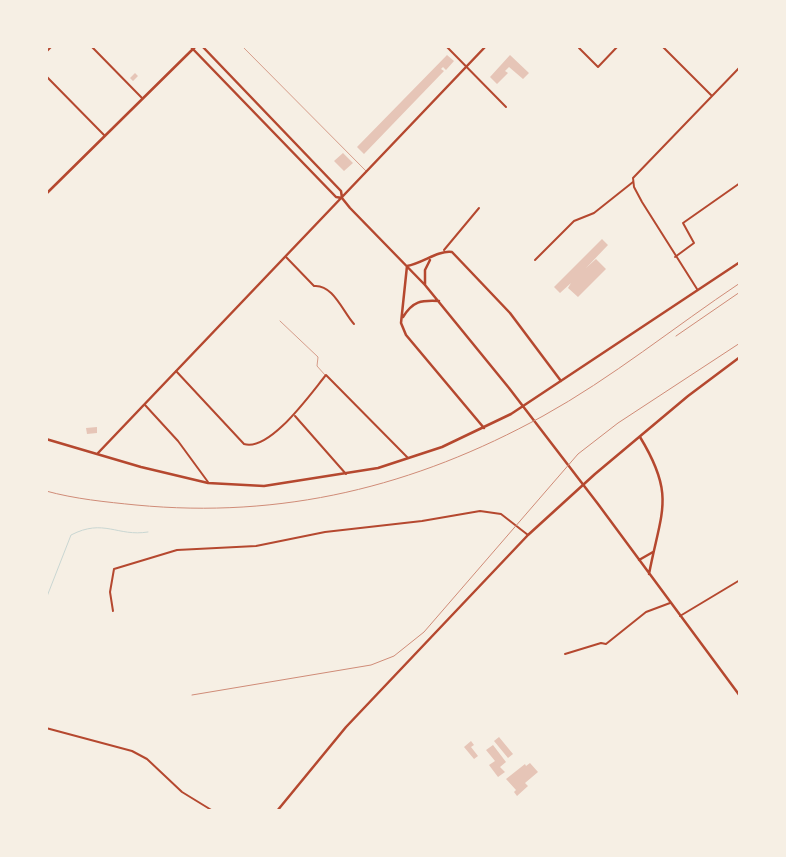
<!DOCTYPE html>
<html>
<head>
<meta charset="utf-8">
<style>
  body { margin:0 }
  #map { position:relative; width:786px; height:857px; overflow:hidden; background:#f6efe4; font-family:Manrope,sans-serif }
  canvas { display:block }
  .frame { position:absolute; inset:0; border:48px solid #f6efe4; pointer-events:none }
</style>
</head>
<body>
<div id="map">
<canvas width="786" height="857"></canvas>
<div class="frame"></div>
</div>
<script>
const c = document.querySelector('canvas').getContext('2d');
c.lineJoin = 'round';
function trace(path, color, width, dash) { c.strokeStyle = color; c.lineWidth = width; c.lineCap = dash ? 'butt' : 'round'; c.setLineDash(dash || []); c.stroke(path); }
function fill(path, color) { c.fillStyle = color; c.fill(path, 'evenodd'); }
trace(new Path2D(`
  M46,599L71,535C104,518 117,537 148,532`), '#c9d6d2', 1);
fill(new Path2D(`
  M447,55L454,61L446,70L443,67L441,69L444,71L364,154L357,147Z
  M510,55L529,73L523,79L509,67L505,71L508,73L497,84L490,77Z
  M135,73L138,76L133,81L130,78Z
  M343,153L353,163L344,171L334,161Z
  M602,239L608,245L586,268L596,259L606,269L578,297L568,288L571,283L560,293L554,287Z
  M97,427V433L87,434L86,428Z
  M499,737L513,754L508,758L494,741Z
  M471,741L474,745L471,747L478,756L474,759L464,747Z
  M493,745L506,762L500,767L505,772L498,777L489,765L495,761L486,750Z
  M530,763L538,772L525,783L528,786L517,796L514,792L516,790L506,779L525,764L526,766Z`), '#e6c5b7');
trace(new Path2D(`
  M242,46L366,171
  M280,321L318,357L317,366L325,375`), '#b5482f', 0.5);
trace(new Path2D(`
  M446,46L506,107
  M579,48L598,67L618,46
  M46,52L52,46
  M46,76L104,135
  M444,250L479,208
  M286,257L314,286C333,284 343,312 354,324
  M675,257L694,243L683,223L740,183
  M535,260L574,221L594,213L633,182
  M176,371L244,444C270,452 311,393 326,375L408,458
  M145,405L178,441L208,482
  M295,416L346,474
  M113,611L110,592L114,569L177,550L256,546L325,532L422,521L480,511L501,514L528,535
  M680,616L740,580
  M565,654L601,643L606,644L646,612L670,603`), '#b5482f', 2);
trace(new Path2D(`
  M91,46L142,98
  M662,46L712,96
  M697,289L642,202L634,187L633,178L740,67
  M46,728L132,751L147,759L182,792L213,811`), '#b5482f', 2);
trace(new Path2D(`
  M190,46L336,197L342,198
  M202,46L341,191L342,198L350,208L425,285L509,388L598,504L740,696
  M46,194L196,46
  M407,266C423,263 438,250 452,252L510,313L561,381
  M407,266L401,323L406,335L484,428
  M425,285V270L430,260
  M403,317C413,301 421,300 439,301
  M640,437C676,496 661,511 649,574
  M46,439L141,467L208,483L264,486L378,468L442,447L511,414L740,262
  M98,453L486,46
  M639,560L653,552`), '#b5482f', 2.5);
trace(new Path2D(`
  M277,811L346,727L528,535L595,474L688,396L740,357`), '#b5482f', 2.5);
trace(new Path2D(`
  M676,336L740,292
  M46,491C75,499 106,502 136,505C282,519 414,487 543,416C612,378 674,327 740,283
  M192,695L371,665L394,656L424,632L578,454L618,423L740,343`), '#cf8b77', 1);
</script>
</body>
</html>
